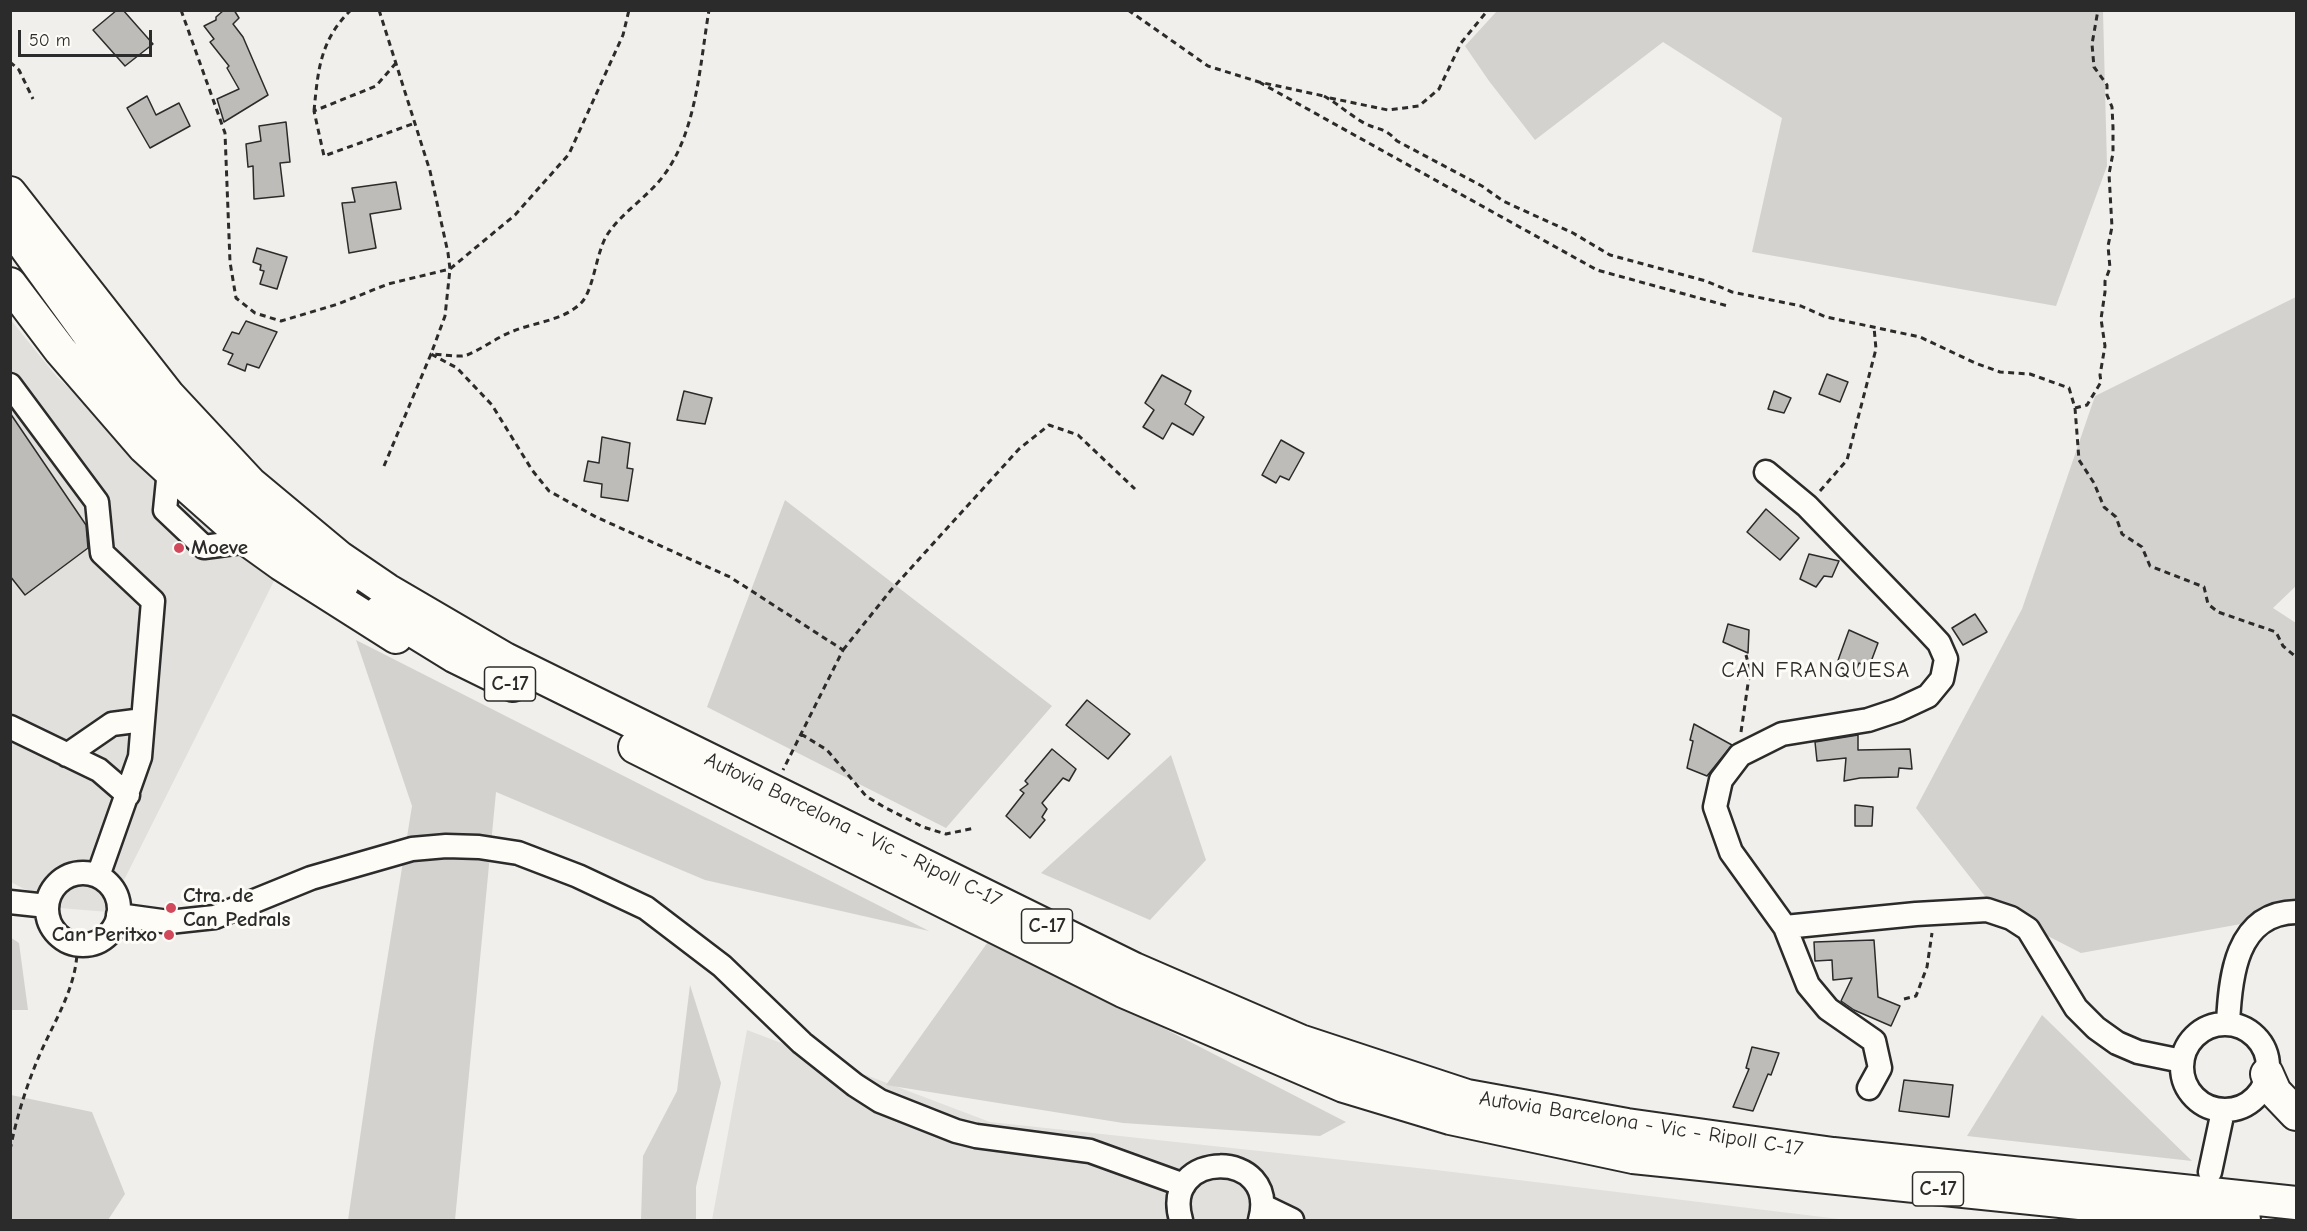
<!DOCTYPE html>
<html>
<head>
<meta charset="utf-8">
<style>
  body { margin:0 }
  #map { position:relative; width:2307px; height:1231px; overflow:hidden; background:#f0efeb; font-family:"Comic Neue",sans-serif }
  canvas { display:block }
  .frame { position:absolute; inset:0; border:12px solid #2b2b2b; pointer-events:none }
  .scale { position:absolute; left:18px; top:30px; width:134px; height:27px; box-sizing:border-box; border:3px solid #2b2b2b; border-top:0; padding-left:8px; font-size:18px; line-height:21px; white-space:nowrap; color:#2b2b2b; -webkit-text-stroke:4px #fdfcf7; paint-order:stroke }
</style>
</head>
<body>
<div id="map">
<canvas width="2307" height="1231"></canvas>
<div class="frame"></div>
<div class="scale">50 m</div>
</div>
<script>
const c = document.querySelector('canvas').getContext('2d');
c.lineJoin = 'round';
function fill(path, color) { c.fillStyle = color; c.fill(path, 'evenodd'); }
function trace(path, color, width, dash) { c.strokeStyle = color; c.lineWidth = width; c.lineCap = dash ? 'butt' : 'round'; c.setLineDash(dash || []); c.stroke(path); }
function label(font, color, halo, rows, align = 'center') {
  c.font = font + ' "Comic Neue",sans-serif'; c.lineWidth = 6; c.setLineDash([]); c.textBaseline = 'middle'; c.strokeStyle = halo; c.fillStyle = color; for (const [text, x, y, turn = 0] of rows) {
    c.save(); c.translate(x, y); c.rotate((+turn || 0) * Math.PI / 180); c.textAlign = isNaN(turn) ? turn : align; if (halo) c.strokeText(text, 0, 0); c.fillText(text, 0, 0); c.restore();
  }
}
fill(new Path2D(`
  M10,319L57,377L275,579L108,912L60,908L11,882Z
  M747,1030L990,1122L1436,1170L1847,1220H712Z`), '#e1e0dc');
fill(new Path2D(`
  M1497,11H2103L2107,166L2056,306L1752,252L1782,118L1663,42L1535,140L1489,81L1465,46Z
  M2296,297V586L2273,608L2296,623V914L2081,953L1995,909L1916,808L2022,609L2095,396Z
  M785,500L1052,706L946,828L707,707Z
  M356,640L929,931L705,880L496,792L455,1220H348L374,1041L412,806Z
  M1171,755L1206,860L1150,920L1041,873Z
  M10,937L19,943L28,1010H11Z
  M990,939L1346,1122L1320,1136L1123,1123L886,1085Z
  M690,985L721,1083L696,1187V1220H641L643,1156L677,1091Z
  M2042,1015L2192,1161L1967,1136Z
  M11,1095L92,1112L125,1194L108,1220H11Z`), '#d3d2cf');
const building = new Path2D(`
  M117,10H123L153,44L125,66L93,30Z
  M224,10H234L239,18L233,24L243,37L268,95L224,122L217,99L239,89L227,68L229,66L210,42L214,39L204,26L216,20V17Z
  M147,96L156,115L179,103L190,126L150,148L127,108Z
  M286,122L290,162L280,163L284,196L254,199L253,166L248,167L246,144L261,141L259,126Z
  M396,182L401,209L370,214L376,248L349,253L342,203L355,202L352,188Z
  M257,248L287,257L277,289L260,284L264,271L260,270L261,265L253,262Z
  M246,321L277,332L259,368L247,364L245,371L228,364L233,354L223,350L232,332L239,334Z
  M1827,374L1848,382L1840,402L1819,394Z
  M1162,375L1191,391L1185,404L1204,417L1193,435L1172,423L1163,439L1143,427L1154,410L1145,403Z
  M684,391L712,398L705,424L677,420Z
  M1774,391L1791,398L1784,413L1768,409Z
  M10,413L86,525L88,548L25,595L10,576Z
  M602,437L630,443L627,468L633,469L628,501L601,497L602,484L584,481L588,461L599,463Z
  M1281,440L1304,453L1289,480L1280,476L1276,483L1262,475Z
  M1766,509L1799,538L1780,560L1747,532Z
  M1809,554L1839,561L1832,577L1824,576L1816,587L1800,579Z
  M1975,614L1987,632L1963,645L1952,628Z
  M1728,624L1749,630L1748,653L1723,642Z
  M1849,630L1878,643L1869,667L1859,663L1855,673L1836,666Z
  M1087,700L1130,734L1108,759L1066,725Z
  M1694,724L1732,745L1707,776L1687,768L1693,741L1690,740Z
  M1858,735V750L1910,749L1912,769L1899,768L1898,777L1860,778L1844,781L1846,758L1817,761L1815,742Z
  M1052,749L1076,769L1069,781L1063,778L1042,803L1047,809L1042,817L1045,820L1030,838L1006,816L1024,793L1020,790L1028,784L1025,781Z
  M1855,805L1873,807L1872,826H1855Z
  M1874,940L1878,997L1900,1006L1891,1026L1854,1010L1841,1001L1852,978L1833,980L1832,960L1815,961L1814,942Z
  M1752,1047L1779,1053L1771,1075L1768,1074L1753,1111L1733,1107L1749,1069L1746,1068Z
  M1904,1080L1953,1085L1949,1117L1899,1111Z`);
fill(building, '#bdbcb8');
trace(building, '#2b2b2b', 1.5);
const minor = new Path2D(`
  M10,385L97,502L102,553L153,601L140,757L98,876
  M169,470L165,510L204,547L249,541
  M1766,472L1807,506L1926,629L1939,643L1946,659L1942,679L1928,696L1898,710L1868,720L1782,734L1740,755L1721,780L1715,807L1731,852L1785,927L1808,985L1828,1009L1874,1041L1880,1068L1869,1088
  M10,727L99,770L128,795
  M67,755L112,724L143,720
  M47 909a36 36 0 1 1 72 0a36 36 0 1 1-72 0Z
  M10,902L47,906
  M118,915L169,922L215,917L311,878L412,849L446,846L479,847L518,853L578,876L646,908L722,966L802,1043L855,1085L880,1101L956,1131L976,1136L1090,1151L1184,1185
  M1785,927L1916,914L1987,910L2011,918L2028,929L2076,1008L2096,1028L2117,1043L2138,1052L2182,1061
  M2228,1024C2230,977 2236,913 2296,912
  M2182 1067a43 43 0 1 1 86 0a43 43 0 1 1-86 0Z
  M2210,1172L2223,1111
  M1263,1206L1292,1220
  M1181,1220C1160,1149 1280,1148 1260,1220`);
const highway = new Path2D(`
  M10,193L169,396L250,483L340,558L387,590L505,659L1134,969L1300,1041L1467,1096L1627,1125L1833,1154L2296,1203
  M11,227L114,369L203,467L254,515L305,558L342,585
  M10,284L60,350L144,447L169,470L249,541L281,564L396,637
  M381,611L454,656L513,685
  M635,747L1123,991L1344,1086L1450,1118L1633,1157L2244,1220
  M2267,1074L2275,1092L2296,1114`);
trace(minor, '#2b2b2b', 27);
trace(highway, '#2b2b2b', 36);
trace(new Path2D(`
  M181,10L225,133L230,262L236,298L255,313L281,321L338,304L388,284L450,269L515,215L569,154L623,35L629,10
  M379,10L430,171L448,253L450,269L445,316L431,354L457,368L492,405L532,470L549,491L596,517L730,577L843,650L783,770
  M1128,10L1208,66L1259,82L1324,96
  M10,62L19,70L33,99
  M396,63L376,86L314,111L324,156L415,123
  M1259,82L1597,270L1728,306
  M1324,96C1338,104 1350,115 1364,123C1379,131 1383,126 1397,141L1482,186L1503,201L1573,233L1610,255L1706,281L1732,292L1801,306L1826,317L1920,337L1975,363L2000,372L2030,374L2069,388L2075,408L2079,460L2094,483L2104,507L2116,517L2122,534L2142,547L2150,566L2204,587L2208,604L2218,612L2276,632L2283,646L2296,657
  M1330,98L1388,110L1419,106L1439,89L1461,43L1488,10
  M314,111C318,70 320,40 351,10
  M2075,408L2087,405L2101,382L2100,375L2105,346L2101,319L2105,292V281L2110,268L2108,246L2112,227L2109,174L2113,153V127L2112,107L2107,95V85L2094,67L2092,44L2098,10
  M384,466L431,354C441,354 458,358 467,355C482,349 496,338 511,332C534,322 564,321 582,302C594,288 596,253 607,235C622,212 648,197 664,175C697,131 700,63 709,10
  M1820,491L1847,460L1876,349L1874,327
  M843,650L891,590L1019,449L1049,425L1078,435L1135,489
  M1741,732L1750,670L1746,655
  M801,734L827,750L866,796L884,807L923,827L946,834L975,828
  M1904,999L1916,996L1927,967L1932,933
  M10,1150C16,1120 25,1090 37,1061C52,1024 79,986 77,944`), '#2b2b2b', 3, [6, 4.5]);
trace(minor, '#fdfcf7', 22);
trace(highway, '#fdfcf7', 32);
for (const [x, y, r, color] of [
  [179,548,6,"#d1495b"],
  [171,908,6,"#d1495b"],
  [169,935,6,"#d1495b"]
]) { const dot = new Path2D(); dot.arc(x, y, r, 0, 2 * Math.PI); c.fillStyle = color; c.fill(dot); trace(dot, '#fdfcf7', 2); }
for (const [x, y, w] of [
  [510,684,51],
  [1047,926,51],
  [1938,1189,51]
]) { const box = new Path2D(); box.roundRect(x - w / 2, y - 17, w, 34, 4.5); c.fillStyle = '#fdfcf7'; c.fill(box); trace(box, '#2b2b2b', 1.5); }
label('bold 20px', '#2b2b2b', null, [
  ["C-17",510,684],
  ["C-17",1047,926],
  ["C-17",1938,1189]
]);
label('bold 21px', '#2b2b2b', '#fdfcf7', [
  ["Moeve",191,548],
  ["Ctra. de",183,896],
  ["Can Pedrals",183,920],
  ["Can Peritxo",157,935,"right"]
], 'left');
label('21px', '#2b2b2b', '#fdfcf7', [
  ["Autovia Barcelona - Vic - Ripoll C-17",853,830,26],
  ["Autovia Barcelona - Vic - Ripoll C-17",1641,1124,9]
]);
c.letterSpacing = '1.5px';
label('22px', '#2b2b2b', '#fdfcf7', [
  ["CAN FRANQUESA",1816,671]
]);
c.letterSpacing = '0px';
</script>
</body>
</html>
